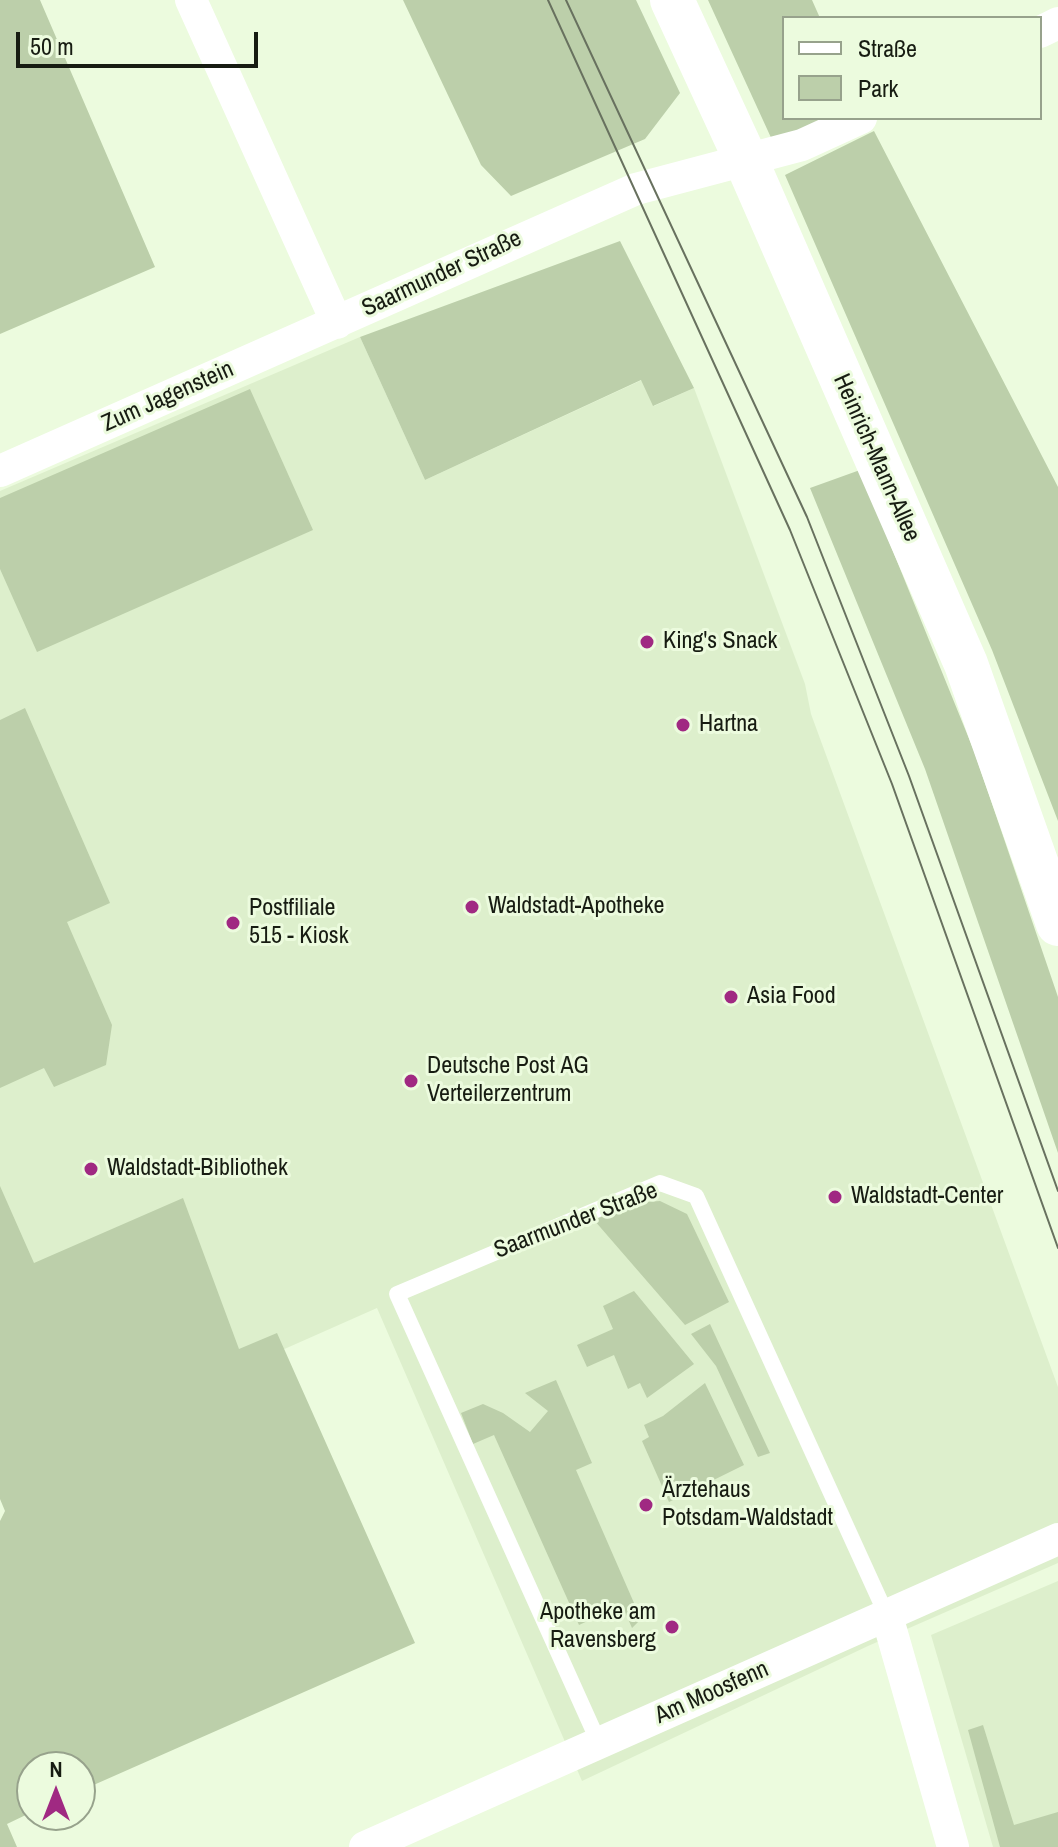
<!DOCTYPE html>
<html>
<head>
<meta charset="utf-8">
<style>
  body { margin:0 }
  #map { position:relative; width:1058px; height:1847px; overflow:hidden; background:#ecfbde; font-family:"Archivo Narrow",sans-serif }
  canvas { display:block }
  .legend { position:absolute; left:782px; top:16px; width:260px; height:104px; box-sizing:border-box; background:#ecfbde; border:2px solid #97a28c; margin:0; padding:10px 14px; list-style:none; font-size:24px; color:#171c12 }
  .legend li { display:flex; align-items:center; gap:16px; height:40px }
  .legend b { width:40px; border:2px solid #97a28c }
  .north { position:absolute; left:16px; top:1751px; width:80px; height:80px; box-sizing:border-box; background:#ecfbde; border:2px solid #97a28c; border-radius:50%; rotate:0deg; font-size:22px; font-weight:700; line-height:32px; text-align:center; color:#171c12 }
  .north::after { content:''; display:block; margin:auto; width:28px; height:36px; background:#a02982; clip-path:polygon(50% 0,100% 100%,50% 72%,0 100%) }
  .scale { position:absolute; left:16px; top:32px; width:242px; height:36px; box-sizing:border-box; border:4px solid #171c12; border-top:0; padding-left:10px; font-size:24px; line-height:28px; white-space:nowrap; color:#171c12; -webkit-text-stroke:6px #ecfbde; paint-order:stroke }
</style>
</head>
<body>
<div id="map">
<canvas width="1058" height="1847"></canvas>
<ul class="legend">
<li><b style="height:10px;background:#fff"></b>Straße</li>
<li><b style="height:22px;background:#bccfaa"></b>Park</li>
</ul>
<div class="north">N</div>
<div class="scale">50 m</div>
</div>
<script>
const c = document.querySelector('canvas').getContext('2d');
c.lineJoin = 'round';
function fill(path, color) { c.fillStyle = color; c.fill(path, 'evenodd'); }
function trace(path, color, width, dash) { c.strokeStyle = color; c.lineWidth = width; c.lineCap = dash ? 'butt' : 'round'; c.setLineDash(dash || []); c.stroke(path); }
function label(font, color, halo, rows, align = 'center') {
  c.font = font + ' "Archivo Narrow",sans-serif'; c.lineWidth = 6; c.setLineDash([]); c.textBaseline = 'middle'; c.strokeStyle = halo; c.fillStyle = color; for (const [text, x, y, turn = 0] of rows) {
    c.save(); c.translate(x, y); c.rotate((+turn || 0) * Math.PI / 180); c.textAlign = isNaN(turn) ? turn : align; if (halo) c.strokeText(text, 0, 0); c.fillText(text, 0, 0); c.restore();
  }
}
fill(new Path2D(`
  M360,337L425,480L642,380L654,406L694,388L805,684L811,714L1058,1387V1563L868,1646L582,1781L377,1308L0,1475V491Z
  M1058,1581V1847H993L931,1635Z`), '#ddefcc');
fill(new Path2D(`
  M0,0H40L155,267L0,334Z
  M403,0H636L680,93L645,139L511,196L481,165Z
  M708,0H812L820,18H784V118H828L773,142Z
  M874,131L1058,487V821L992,650L785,175Z
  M620,241L694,388L653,406L641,380L425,480L360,337Z
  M250,389L313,530L37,652L0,569V498Z
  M860,470L974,751L1058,997V1153L925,769L810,488Z
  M25,708L110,903L67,922L112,1025L106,1065L54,1087L44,1068L0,1088V720Z
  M0,1186L34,1263L183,1198L239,1349L277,1333L415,1643L80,1791V1767H32V1812L7,1824L17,1847H0V1521L5,1511L0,1499Z
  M660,1201L687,1214L729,1302L685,1325L594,1220L633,1203Z
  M634,1291L694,1364L647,1398L640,1383L628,1389L614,1355L587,1367L577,1345L613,1329L603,1306Z
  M710,1324L770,1453L758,1457L716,1366L691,1334Z
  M556,1380L592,1463L576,1470L641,1619L632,1628L622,1605L579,1625L494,1435L473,1444L461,1413L483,1404L503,1413L530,1432L548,1411L525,1393Z
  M705,1383L744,1465L669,1502L642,1441L649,1437L644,1425L663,1416Z
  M983,1725L1014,1825L1058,1812V1847H1000L968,1730Z`), '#bccfaa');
trace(new Path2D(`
  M599,1743L397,1294L660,1183L696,1196L887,1616`), '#fff', 16);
trace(new Path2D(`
  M191,0L337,323
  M1040,32L1058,23
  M0,471L636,189L802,145L861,118
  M887,1616L953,1847
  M365,1847L1058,1539`), '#fff', 32);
trace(new Path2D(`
  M672,0L745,158L966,664L1058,924`), '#fff', 44);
trace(new Path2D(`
  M548,0L790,530L892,784L1058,1248
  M566,0L807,517L909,776L1058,1191`), '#68715f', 2);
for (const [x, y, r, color] of [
  [647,642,8,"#a02982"],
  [683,725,8,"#a02982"],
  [472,907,8,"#a02982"],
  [233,923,8,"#a02982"],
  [731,997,8,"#a02982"],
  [411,1081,8,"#a02982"],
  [91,1169,8,"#a02982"],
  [835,1197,8,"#a02982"],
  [646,1505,8,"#a02982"],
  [672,1627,8,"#a02982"]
]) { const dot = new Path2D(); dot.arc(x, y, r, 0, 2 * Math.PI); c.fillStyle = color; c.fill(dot); trace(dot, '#ecfbde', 3); }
label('24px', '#171c12', '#ecfbde', [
  ["Saarmunder Straße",442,274,-25],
  ["Zum Jagenstein",168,397,-24],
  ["Heinrich-Mann-Allee",876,458,66],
  ["Saarmunder Straße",576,1221,-21],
  ["Am Moosfenn",712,1693,-24]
]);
label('24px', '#171c12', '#ecfbde', [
  ["King's Snack",663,642],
  ["Hartna",699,725],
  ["Waldstadt-Apotheke",488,907],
  ["Postfiliale",249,909],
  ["515 - Kiosk",249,937],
  ["Asia Food",747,997],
  ["Deutsche Post AG",427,1067],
  ["Verteilerzentrum",427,1095],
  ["Waldstadt-Bibliothek",107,1169],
  ["Waldstadt-Center",851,1197],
  ["Ärztehaus",662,1491],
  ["Potsdam-Waldstadt",662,1519],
  ["Apotheke am",656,1613,"right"],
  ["Ravensberg",656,1641,"right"]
], 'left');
</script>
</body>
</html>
